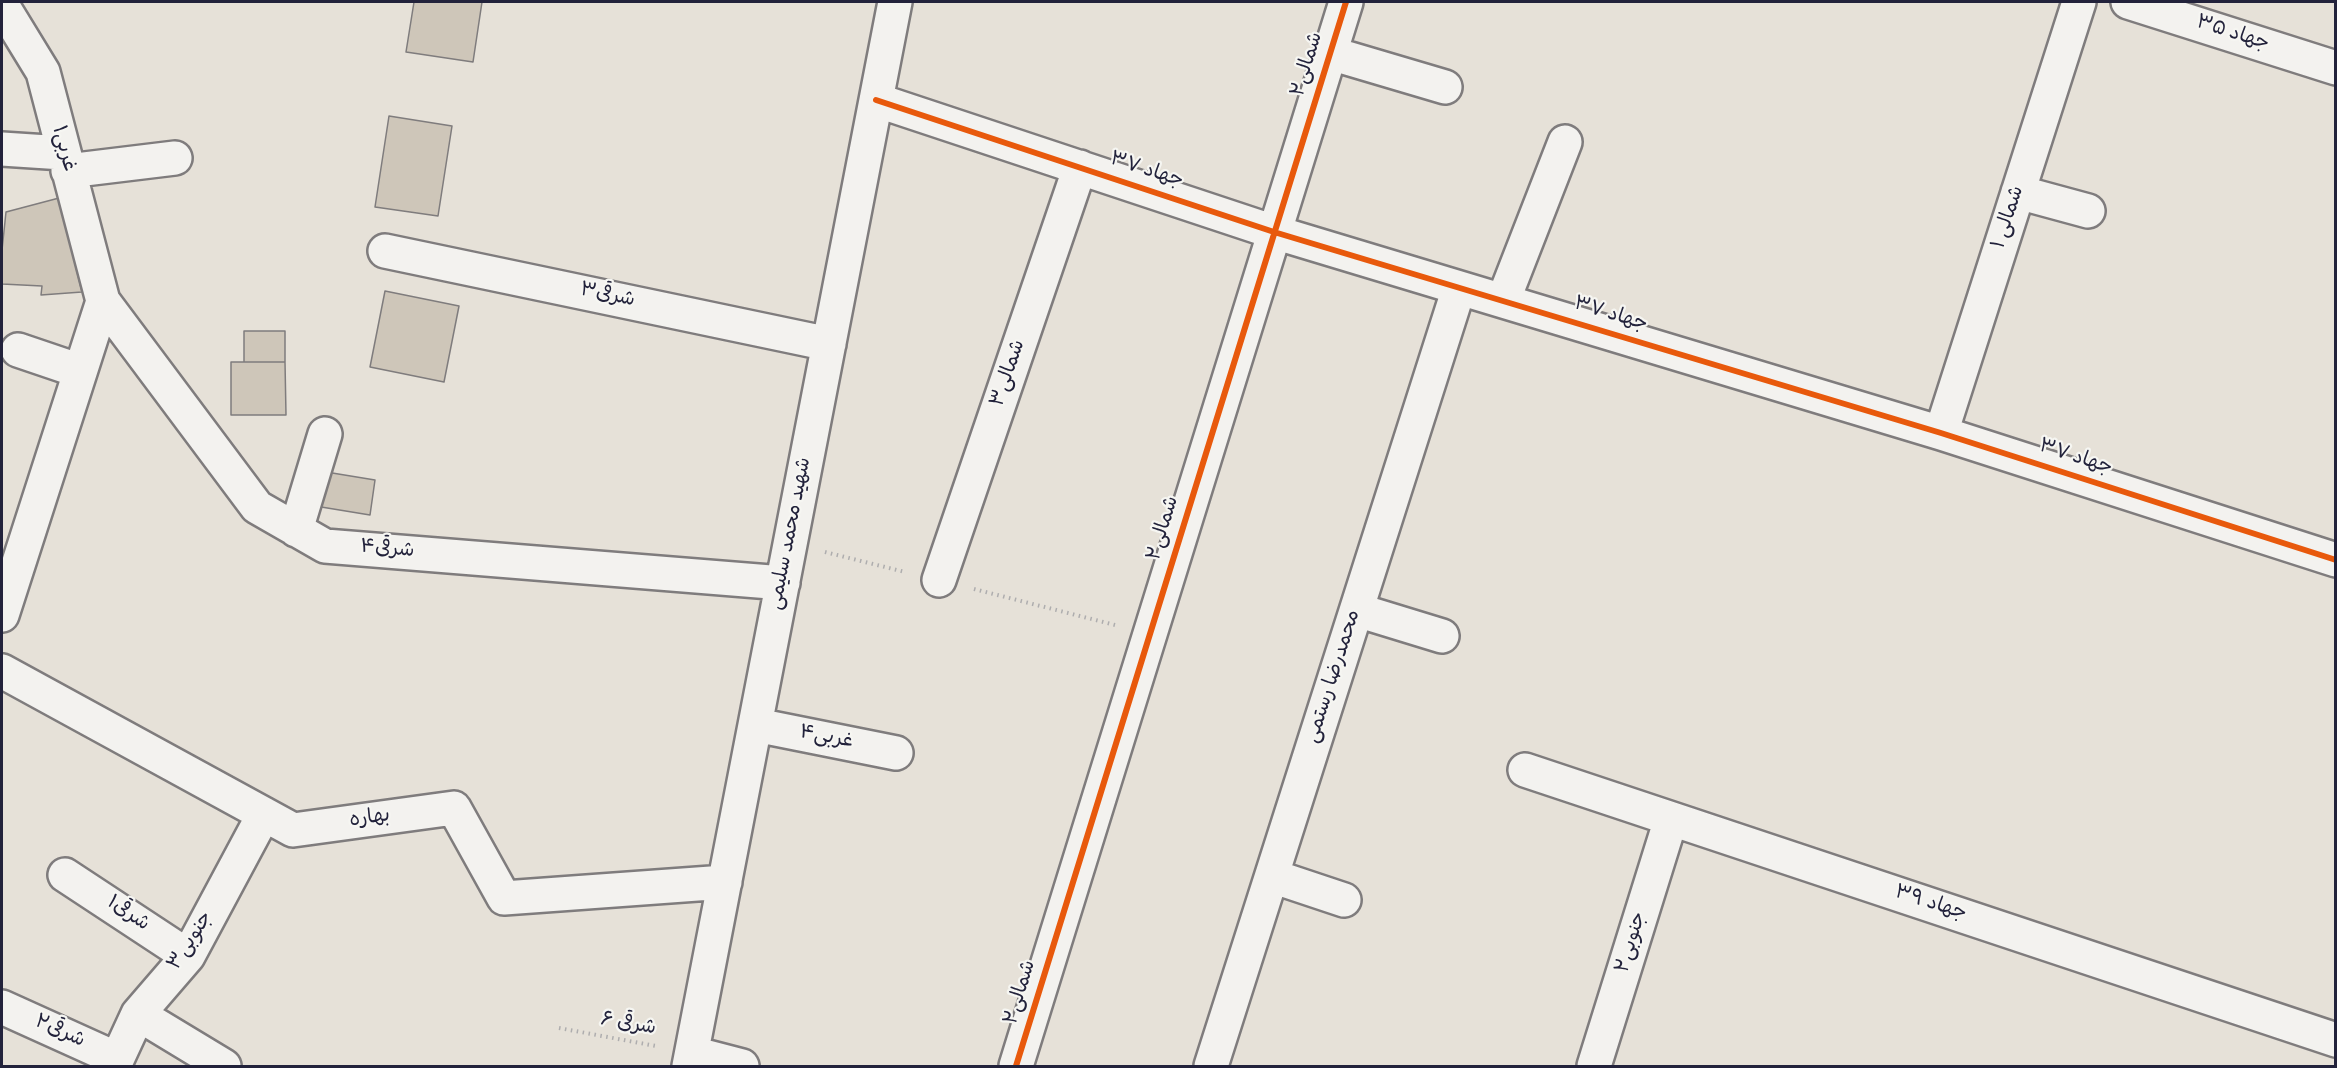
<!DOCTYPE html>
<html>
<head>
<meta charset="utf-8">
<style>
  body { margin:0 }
  #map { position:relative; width:2337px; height:1068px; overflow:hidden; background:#e6e1d8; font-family:Dekko,sans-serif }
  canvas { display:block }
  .frame { position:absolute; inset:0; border:3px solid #22223b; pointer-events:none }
</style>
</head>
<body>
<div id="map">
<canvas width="2337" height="1068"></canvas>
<div class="frame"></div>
</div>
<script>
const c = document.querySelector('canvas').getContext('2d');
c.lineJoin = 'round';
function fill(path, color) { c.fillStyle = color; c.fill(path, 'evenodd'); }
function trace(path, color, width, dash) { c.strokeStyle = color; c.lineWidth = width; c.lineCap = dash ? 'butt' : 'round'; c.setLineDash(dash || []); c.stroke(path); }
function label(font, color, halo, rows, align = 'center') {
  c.font = font + ' Dekko,"Playpen Sans Arabic",sans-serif'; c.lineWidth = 4.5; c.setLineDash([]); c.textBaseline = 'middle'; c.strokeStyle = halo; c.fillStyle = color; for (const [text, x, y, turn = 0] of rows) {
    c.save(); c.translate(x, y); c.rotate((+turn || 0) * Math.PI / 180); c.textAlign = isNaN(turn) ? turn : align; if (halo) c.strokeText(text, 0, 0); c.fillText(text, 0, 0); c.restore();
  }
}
const building = new Path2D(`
  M414,2H482L473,62L406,52Z
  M389,116L452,126L438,216L375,207Z
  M59,198L82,292L41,295L42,286L2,284V250L6,212Z
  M385,291L459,306L444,382L370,367Z
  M244,331H285V362H244Z
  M231,362H285L286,415H231Z
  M314,470L375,480L370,515L309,505Z`);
fill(building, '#cec6b9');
trace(building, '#7f7c7d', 1.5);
const street = new Path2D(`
  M2128,2L2336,68
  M2,5L43,72L103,301L257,507L325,546L783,583
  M1330,53L1445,87
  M876,100L1274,232L1941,433L2336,560
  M2,149L63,153
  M68,171L175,158
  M2018,192L2088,211
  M385,251L829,344
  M1503,301L1565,142
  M18,350L80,371
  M1941,433L2079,2
  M296,530L325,434
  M939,580L1080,167
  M1357,610L1442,636
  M2,615L103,301
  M2,671L293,830L454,808L504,898L725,882
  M756,725L896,753
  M1525,770L2336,1040
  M65,875L188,956
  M1272,876L1344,900
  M2,1007L117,1059
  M138,1014L224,1066
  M692,1053L742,1066
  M114,1066L138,1014L188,956L264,814
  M689,1066L895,2
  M1016,1066L1346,2
  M1211,1066L1459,288
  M1594,1066L1671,819`);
trace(street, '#7f7c7d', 38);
trace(new Path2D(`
  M825,552L905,572
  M974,589L1115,625
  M559,1028L656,1046`), '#aeadae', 4, [1.5, 4.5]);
trace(street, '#f3f2ef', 33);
trace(new Path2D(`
  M876,100L1274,232L1941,433L2336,560
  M1016,1066L1346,2`), '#e8590c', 6);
label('20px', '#22223b', '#f6f6f2', [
  ["جهاد ۳۵",2232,35,18],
  ["شمالی۲",1309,65,-73],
  ["غربی۱",62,149,75],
  ["جهاد ۳۷",1146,172,18],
  ["شمالی ۱",2010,218,-72],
  ["شرقی۳",607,297,12],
  ["جهاد ۳۷",1610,316,17],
  ["شمالی۳",1010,374,-71],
  ["جهاد ۳۷",2075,459,18],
  ["شمالی۲",1165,529,-73],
  ["شهید محمد سلیمی",792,534,-79],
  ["شرقی۴",387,551,5],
  ["محمدرضا رستمی",1335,677,-72],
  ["غربی۴",826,739,11],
  ["بهاره",370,820,-8],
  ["جهاد ۳۹",1930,905,18],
  ["شرقی۱",127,915,34],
  ["جنوبی۳",192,942,-57],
  ["جنوبی۲",1633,943,-73],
  ["شمالی۲",1022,993,-73],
  ["شرقی ۶",628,1026,10],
  ["شرقی۲",59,1033,24]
]);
</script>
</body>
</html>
